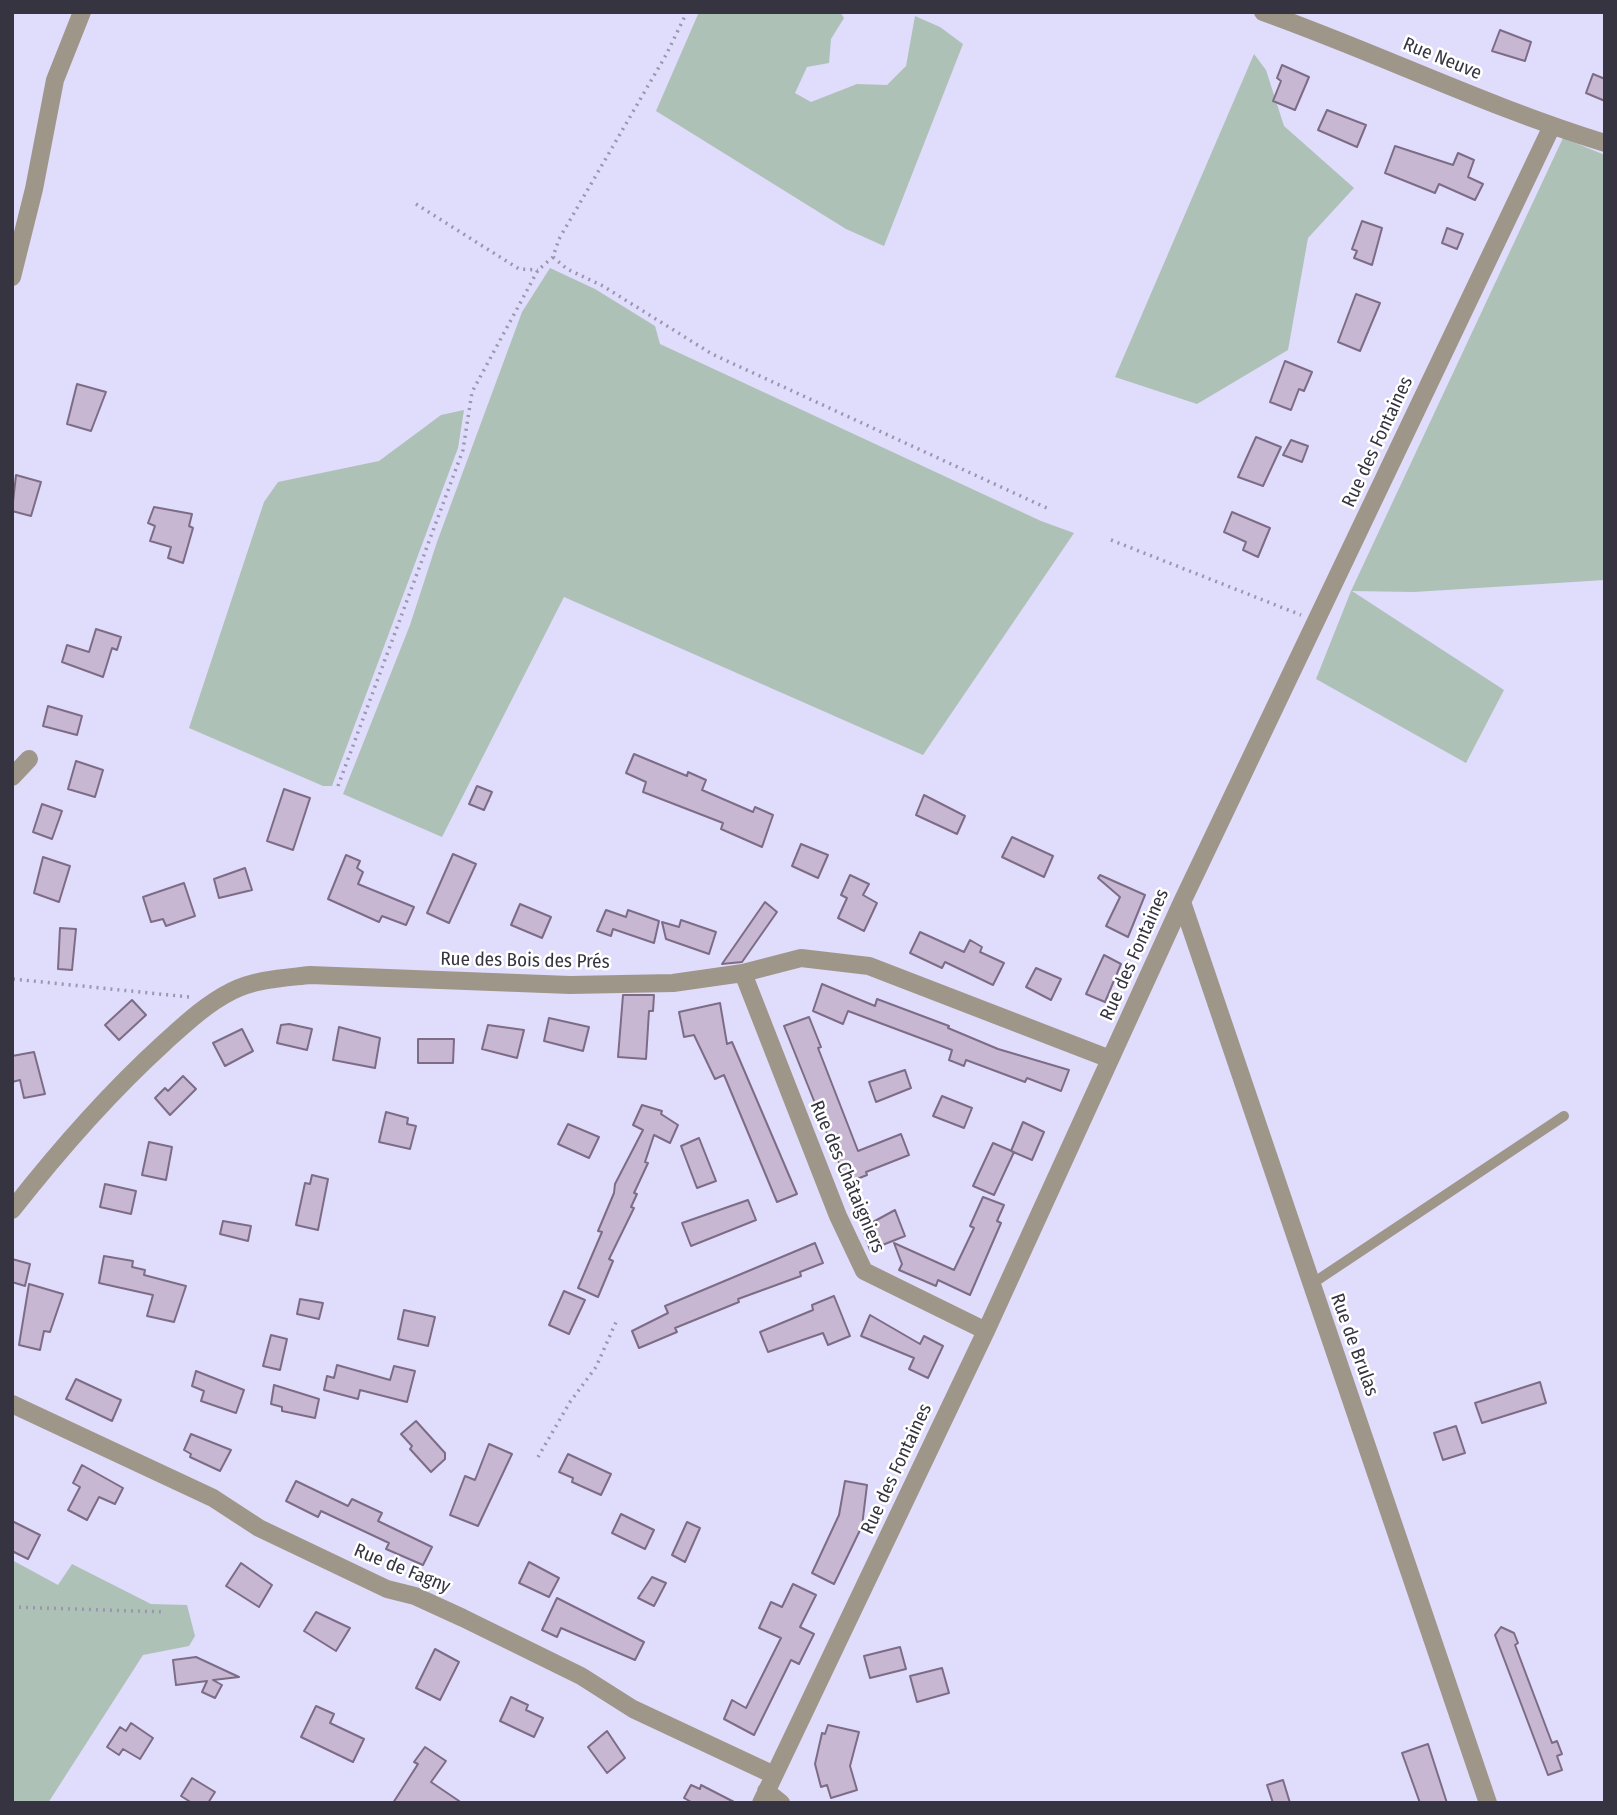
<!DOCTYPE html>
<html>
<head>
<meta charset="utf-8">
<style>
  body { margin:0 }
  #map { position:relative; width:1617px; height:1815px; overflow:hidden; background:#e0dcfc; font-family:"Fira Sans Condensed",sans-serif }
  canvas { display:block }
  .frame { position:absolute; inset:0; border:14px solid #353440; pointer-events:none }
</style>
</head>
<body>
<div id="map">
<canvas width="1617" height="1815"></canvas>
<div class="frame"></div>
</div>
<script>
const c = document.querySelector('canvas').getContext('2d');
c.lineJoin = 'round';
function fill(path, color) { c.fillStyle = color; c.fill(path, 'evenodd'); }
function trace(path, color, width, dash) { c.strokeStyle = color; c.lineWidth = width; c.lineCap = dash ? 'butt' : 'round'; c.setLineDash(dash || []); c.stroke(path); }
function label(font, color, halo, rows, align = 'center') {
  c.font = font + ' "Fira Sans Condensed",sans-serif'; c.lineWidth = 5; c.setLineDash([]); c.textBaseline = 'middle'; c.strokeStyle = halo; c.fillStyle = color; for (const [text, x, y, turn = 0] of rows) {
    c.save(); c.translate(x, y); c.rotate((+turn || 0) * Math.PI / 180); c.textAlign = isNaN(turn) ? turn : align; if (halo) c.strokeText(text, 0, 0); c.fillText(text, 0, 0); c.restore();
  }
}
fill(new Path2D(`
  M699,12H840L844,18L831,39L829,63L807,67L795,93L811,102L857,84L887,85L906,66L915,16L940,27L963,44L884,246L846,229L656,111Z
  M1254,54L1266,70L1284,126L1354,188L1308,238L1288,350L1197,404L1115,377Z
  M1563,138L1605,155V580L1414,592L1352,591L1504,690L1466,763L1316,679L1351,591Z
  M550,268L595,289L655,326L660,344L1041,521L1074,533L923,755L564,597L442,837L343,794L410,625L437,542L522,312Z
  M464,410L458,448L332,786H323L189,728L264,502L278,482L379,461L441,415Z
  M12,1560L58,1585L72,1564L151,1604L187,1605L195,1636L189,1646L143,1655L48,1803H12Z`), '#aec1b7');
const building = new Path2D(`
  M1500,30L1531,42L1525,61L1492,51Z
  M1282,65L1309,77L1295,110L1273,101L1281,81L1277,78Z
  M1593,74L1605,79V101L1586,93Z
  M1327,110L1366,125L1357,147L1318,130Z
  M1395,146L1453,165L1458,153L1474,160L1468,177L1483,184L1475,200L1439,184L1435,193L1385,173Z
  M1362,221L1382,228L1372,265L1354,258L1357,251L1352,249Z
  M1447,228L1463,234L1457,249L1442,243Z
  M1356,294L1380,303L1360,351L1338,342Z
  M1285,361L1312,372L1304,391L1299,389L1291,410L1270,402Z
  M77,384L106,392L91,431L67,424Z
  M1256,437L1281,447L1263,486L1238,477Z
  M1291,440L1308,446L1302,462L1283,455Z
  M16,475L41,482L31,516L12,511Z
  M154,507L192,514L189,526L193,528L183,563L168,558L171,547L150,541L155,526L148,523Z
  M1232,512L1270,528L1258,557L1243,550L1246,542L1224,532Z
  M96,629L121,637L117,650L112,648L103,677L62,662L67,645L89,652Z
  M48,706L82,716L77,735L43,726Z
  M634,754L687,776L688,772L706,780L702,790L753,812L755,807L773,815L762,847L721,829L723,823L643,792L646,782L626,773Z
  M76,761L103,770L95,797L68,789Z
  M477,786L492,792L484,810L469,804Z
  M284,789L310,798L293,850L267,841Z
  M924,795L965,816L957,834L916,815Z
  M42,804L62,811L52,839L33,832Z
  M1012,837L1053,856L1044,877L1002,857Z
  M801,844L828,855L818,878L792,866Z
  M453,854L476,864L449,923L427,913Z
  M346,855L360,861L357,868L363,872L358,884L414,907L406,925L382,916L379,922L328,899Z
  M43,857L70,866L59,902L34,893Z
  M245,868L252,890L219,898L214,879Z
  M850,875L869,884L863,895L877,903L864,931L838,918L847,898L841,895Z
  M1100,875L1145,895L1128,937L1106,926L1120,897L1098,878Z
  M184,883L195,916L166,926L163,919L151,922L143,897Z
  M765,902L777,912L742,962L722,964Z
  M520,904L551,917L542,938L511,925Z
  M606,910L626,917L628,910L659,921L654,943L613,929L611,936L597,931Z
  M681,920L716,932L709,954L666,939L662,922L679,927Z
  M60,928L76,929L72,970L58,969Z
  M920,932L964,952L970,940L982,947L980,952L1004,963L993,985L945,962L942,968L910,953Z
  M1104,955L1121,964L1105,1002L1086,994Z
  M1036,968L1061,979L1051,1000L1026,987Z
  M822,984L875,1006L877,999L949,1026L948,1028L998,1049L1069,1070L1061,1091L1027,1078L1025,1082L966,1060L964,1066L949,1060L952,1050L848,1011L843,1024L813,1011Z
  M623,995H654L653,1011H649L646,1059L618,1057Z
  M132,1000L146,1015L119,1040L105,1025Z
  M720,1003L727,1044L732,1042L797,1194L777,1202L724,1075L715,1079L694,1035L684,1037L679,1012Z
  M809,1017L821,1047L818,1048L858,1151L901,1134L909,1155L866,1172L867,1175L847,1183L784,1026Z
  M549,1018L589,1027L583,1051L544,1041Z
  M289,1024L312,1029L307,1050L277,1043L281,1025Z
  M488,1025L524,1030L517,1058L482,1049Z
  M339,1027L380,1038L375,1068L333,1060Z
  M242,1029L253,1051L225,1066L213,1043Z
  M418,1039H454L453,1063H418Z
  M34,1052L45,1094L24,1098L20,1080L12,1082V1056Z
  M905,1070L911,1088L876,1102L869,1082Z
  M183,1076L196,1089L170,1115L155,1098L165,1088L168,1091Z
  M942,1096L972,1108L964,1128L933,1116Z
  M642,1105L662,1111L661,1114L678,1125L670,1143L654,1135L645,1162L648,1163L634,1193L637,1194L631,1207L634,1208L609,1259L613,1261L598,1297L578,1288L602,1232L598,1231L614,1193L615,1184L643,1130L633,1125Z
  M386,1112L408,1118L407,1124L416,1126L410,1149L379,1142Z
  M1023,1122L1044,1132L1032,1160L1011,1151Z
  M568,1124L599,1137L589,1158L558,1144Z
  M699,1138L716,1181L697,1188L681,1146Z
  M149,1142L172,1147L166,1180L142,1175Z
  M993,1143L1014,1152L994,1195L973,1186Z
  M312,1175L328,1179L318,1230L296,1225L305,1183L310,1184Z
  M105,1184L136,1191L131,1214L100,1207Z
  M983,1197L1004,1205L997,1221L1001,1223L970,1295L938,1280L936,1286L899,1270L902,1264L894,1243L954,1270L974,1228L970,1226Z
  M748,1200L756,1220L691,1246L682,1223Z
  M895,1210L905,1236L870,1250L862,1228Z
  M223,1221L251,1226L248,1241L220,1234Z
  M815,1243L823,1263L800,1272L801,1276L738,1299L739,1302L675,1328L677,1332L639,1348L632,1331L668,1313L665,1306Z
  M104,1256L133,1261L132,1267L145,1270L144,1275L186,1286L174,1322L147,1316L153,1295L99,1283Z
  M12,1259L30,1264L25,1286L12,1282Z
  M29,1284L63,1294L50,1332L44,1331L40,1350L19,1345Z
  M564,1291L585,1300L569,1334L549,1325Z
  M834,1296L850,1336L828,1345L823,1333L768,1352L760,1332L813,1310L812,1305Z
  M300,1299L323,1303L319,1319L297,1314Z
  M404,1310L435,1317L428,1346L398,1339Z
  M870,1315L920,1344L924,1336L943,1346L928,1378L909,1369L914,1358L861,1336Z
  M271,1335L287,1339L280,1370L263,1366Z
  M337,1365L390,1380L394,1366L415,1371L407,1402L360,1390L358,1399L324,1390L327,1376L334,1378Z
  M196,1371L244,1390L236,1413L201,1401L204,1391L192,1386Z
  M76,1379L121,1400L112,1421L66,1399Z
  M1540,1382L1546,1403L1482,1423L1475,1403Z
  M274,1385L319,1399L315,1418L282,1411V1407L271,1404Z
  M416,1421L445,1453V1459L431,1472L410,1449L412,1446L401,1434Z
  M1456,1426L1465,1453L1443,1460L1434,1433Z
  M191,1434L231,1450L220,1471L190,1457L191,1454L184,1450Z
  M489,1444L512,1454L478,1526L450,1515L465,1476L475,1480Z
  M568,1454L611,1474L601,1495L572,1482L573,1478L559,1472Z
  M82,1465L123,1488L115,1504L99,1497L87,1520L68,1510L80,1487L73,1483Z
  M296,1481L348,1506L352,1499L382,1513L378,1521L432,1547L423,1565L386,1549L389,1543L321,1511L318,1517L286,1501Z
  M845,1481L867,1485L862,1526L834,1584L812,1573L839,1515Z
  M621,1514L654,1530L645,1549L612,1533Z
  M12,1521L40,1535L28,1559L12,1551Z
  M687,1522L700,1528L685,1562L672,1555Z
  M529,1562L559,1578L549,1597L519,1583Z
  M241,1563L272,1585L259,1607L226,1586Z
  M652,1577L666,1583L654,1606L638,1598Z
  M793,1584L816,1595L800,1627L814,1634L799,1664L791,1660L754,1735L724,1719L732,1700L746,1708L781,1638L759,1628L771,1602L782,1607Z
  M557,1598L644,1642L635,1660L561,1628L557,1637L542,1630Z
  M316,1612L350,1628L336,1651L304,1631Z
  M1501,1627L1514,1633L1518,1643L1515,1645L1552,1743L1557,1741L1562,1754L1557,1756L1562,1770L1548,1775L1495,1635Z
  M900,1647L906,1669L870,1678L864,1656Z
  M435,1649L459,1662L440,1700L416,1688Z
  M196,1657L239,1677L213,1680L222,1685L215,1698L202,1692L207,1681L176,1685L173,1660Z
  M942,1668L949,1693L917,1702L910,1676Z
  M511,1697L528,1705L526,1710L543,1718L534,1737L500,1721Z
  M316,1706L334,1714L330,1723L364,1739L353,1762L301,1737Z
  M131,1723L153,1738L140,1759L123,1749L119,1755L107,1747L120,1727L126,1731Z
  M828,1725L859,1732L850,1766L857,1790L831,1798L827,1785L821,1787L815,1764L822,1733L825,1734Z
  M607,1731L625,1758L607,1773L588,1747Z
  M1428,1744L1447,1803H1420L1402,1753Z
  M425,1747L446,1761L431,1782L462,1803H393L418,1764L414,1762Z
  M192,1778L215,1792L208,1803H192L181,1796Z
  M1283,1780L1290,1803H1273L1267,1785Z
  M691,1785L700,1789L701,1785L736,1803H693L684,1798Z`);
fill(building, '#c8b7d3');
trace(building, '#7c6c86', 2);
trace(new Path2D(`
  M416,204L519,269L538,270
  M553,257L567,269L603,286L712,354L1051,510
  M1111,540L1301,615
  M338,786L463,450L472,392L538,270L553,257L559,239L666,55L687,12
  M12,972L13,979L189,997
  M538,1457L570,1402L596,1367L616,1322
  M12,1607L166,1612`), '#9996ae', 3.5, [2, 5]);
trace(new Path2D(`
  M1310,1285L1564,1116`), '#9f968a', 10);
trace(new Path2D(`
  M1263,12C1378,53 1488,107 1605,143
  M12,277L34,189L55,80L82,12
  M12,777L29,759
  M1182,902L1488,1803
  M743,973L838,1216L864,1271L986,1331
  M12,1210C59,1150 108,1094 164,1043C185,1024 206,1004 232,991C256,979 284,978 310,975L570,985L673,983L743,973L801,958L869,966L1110,1059
  M12,1404L213,1498L259,1528L387,1589L415,1596L463,1618L581,1676L633,1709L774,1775
  M766,1791L781,1803
  M761,1803L986,1331L1182,902L1552,126`), '#9f968a', 18);
label('19px', '#353440', '#fff', [
  ["Rue Neuve",1442,59,22],
  ["Rue des Fontaines",1378,442,-65],
  ["Rue des Fontaines",1135,955,-66],
  ["Rue des Bois des Prés",525,961,1],
  ["Rue des Châtaigniers",847,1177,67],
  ["Rue de Brulas",1354,1345,70],
  ["Rue des Fontaines",897,1469,-65],
  ["Rue de Fagny",402,1569,22]
]);
</script>
</body>
</html>
